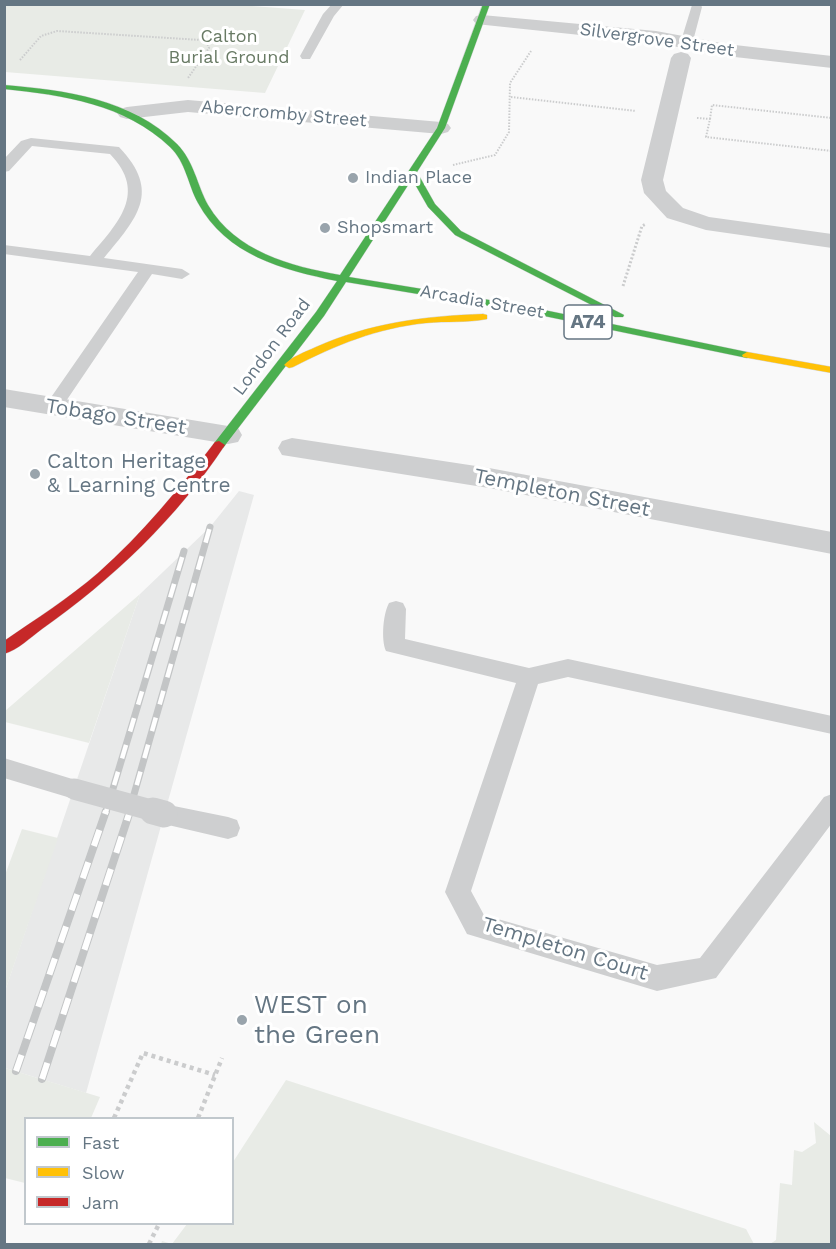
<!DOCTYPE html>
<html>
<head>
<meta charset="utf-8">
<style>
  body { margin:0 }
  #map { position:relative; width:836px; height:1249px; overflow:hidden; background:#f9f9f9; font-family:"Work Sans",sans-serif }
  canvas { display:block }
  .frame { position:absolute; inset:0; border:6px solid #657683; pointer-events:none }
  .legend { position:absolute; left:24px; top:1117px; width:210px; height:108px; box-sizing:border-box; background:#fff; border:2px solid #c1c8cd; margin:0; padding:8px 10px; list-style:none; font-size:18px; color:#657683 }
  .legend li { display:flex; align-items:center; gap:12px; height:30px }
  .legend b { width:30px; border:2px solid #c1c8cd }
</style>
</head>
<body>
<div id="map">
<canvas width="836" height="1249"></canvas>
<div class="frame"></div>
<ul class="legend">
<li><b style="height:8px;background:#4caf50"></b>Fast</li>
<li><b style="height:8px;background:#ffc107"></b>Slow</li>
<li><b style="height:8px;background:#c62828"></b>Jam</li>
</ul>
</div>
<script>
const c = document.querySelector('canvas').getContext('2d');
c.lineJoin = 'round';
function fill(path, color) { c.fillStyle = color; c.fill(path, 'evenodd'); }
function trace(path, color, width, dash) { c.strokeStyle = color; c.lineWidth = width; c.lineCap = dash ? 'butt' : 'round'; c.setLineDash(dash || []); c.stroke(path); }
function label(font, color, halo, rows, align = 'center') {
  c.font = font + ' "Work Sans",sans-serif'; c.lineWidth = 6; c.setLineDash([]); c.textBaseline = 'middle'; c.strokeStyle = halo; c.fillStyle = color; for (const [text, x, y, turn = 0] of rows) {
    c.save(); c.translate(x, y); c.rotate((+turn || 0) * Math.PI / 180); c.textAlign = isNaN(turn) ? turn : align; if (halo) c.strokeText(text, 0, 0); c.fillText(text, 0, 0); c.restore();
  }
}
fill(new Path2D(`
  M239,491L254,495L86,1093L5,1068V991L140,594L210,527Z`), '#e8e9e9');
fill(new Path2D(`
  M226,4L305,10L265,93L5,72V5Z
  M140,594L89,743L5,722V711Z
  M22,829L58,838L5,991V875Z
  M5,1068L100,1097L91,1118H26L25,1183L5,1178Z
  M286,1080L746,1229L754,1244H757H161L162,1241L172,1244L187,1224H232L233,1162Z
  M814,1122L831,1136V1244H770L776,1240L780,1183L792,1185L794,1150L802,1152L816,1143Z`), '#e8ebe6');
const fast = new Path2D(`
  M483,4H490L445,128L417,172L435,204L461,231L624,315L623,317H615L455,235L428,207L412,179L349,277L520,305L747,352L752,355L747,358L520,311L346,282L324,316L223,448H215L213,445L215,442L316,312L337,281C283,270 226,255 198,203C188,185 186,162 170,147C125,104 63,95 4,89V85C65,90 132,99 177,144C194,161 197,185 208,205C236,252 290,266 340,275L437,128Z`);
const slow = new Path2D(`
  M483,314L487,315V319C467,323 446,321 426,323C377,328 336,345 293,367L289,368L284,365C291,357 305,352 316,347C370,323 424,316 483,314Z
  M747,352L832,367V373L743,357L742,355Z`);
const jam = new Path2D(`
  M219,441L225,445C177,518 113,579 42,629C31,637 18,650 4,654V641C36,619 69,598 98,573C142,534 179,489 215,442Z`);
trace(fast, '#d5d6d7', 1);
trace(slow, '#d5d6d7', 1);
trace(jam, '#d5d6d7', 1);
trace(new Path2D(`
  M20,60L41,36L57,31L201,40L207,43L209,48L188,78
  M511,97L636,111
  M697,118L710,119L706,137L832,151
  M710,119L712,105L832,118
  M453,165L495,155L509,132L510,83L531,51`), '#cbcccd', 2, [1.5, 1.5]);
trace(new Path2D(`
  M623,286L642,226L646,224`), '#cbcccd', 3, [2, 2]);
trace(new Path2D(`
  M114,1118L143,1053L215,1075
  M198,1118L222,1058
  M149,1244L159,1224`), '#cbcccd', 4.5, [4, 4]);
fill(new Path2D(`
  M332,4H344L334,16L310,59H302L300,56L323,14Z
  M692,5L700,4L702,7L693,41L687,45L681,41Z
  M31,138L119,147C162,192 137,218 104,258L182,269L190,274L182,279L152,274L60,410H48L45,406L138,272L4,254V245L90,256C118,223 148,193 110,154L32,146L9,171L4,172V159L21,141Z
  M396,601L403,603L406,609L405,639L529,668L568,659L832,716V734L568,677L538,684L471,891L484,915L657,965L700,958L824,797L832,794V823L716,978L657,991L467,934L445,892L516,683L386,651C381,640 383,614 389,603Z
  M4,758L82,782L86,789L82,796L74,799L4,778Z
  M164,804L228,817L237,820L240,828L237,836L228,839L164,824L156,821L152,814L156,807Z`), '#cecfd0');
fill(new Path2D(`
  M482,15L656,31L726,44L832,56V68L726,56L656,43L476,24L473,20L476,16Z
  M681,52L688,54L691,58L663,180L666,191L683,208L709,217L832,234V248L706,230L667,218L644,193L641,180L671,58L674,54Z
  M188,100L441,122L448,124L451,128L448,132L441,134L188,112L127,119L120,117L117,113L120,109L127,107Z
  M4,389L228,426L238,428L242,435L238,442L228,444L4,407Z
  M292,438L489,468L832,532V554L489,488L282,455L278,448L282,441Z`), '#cecfd0');
fill(fast, '#4caf50');
fill(slow, '#ffc107');
fill(jam, '#c62828');
const railFar1 = new Path2D(`
  M106,812L184,551
  M129,812L210,527`);
const rail = new Path2D(`
  M16,1071L106,811
  M42,1079L130,811`);
trace(railFar1, '#c3c5c6', 7);
trace(rail, '#c3c5c6', 8);
trace(railFar1, '#fff', 4.5, [14]);
trace(rail, '#fff', 6, [17]);
trace(new Path2D(`
  M74,789L158,812`), '#cecfd0', 21);
trace(new Path2D(`
  M153,811L164,814`), '#cecfd0', 27);
for (const [x, y, r, color] of [
  [353,178,6,"#99a4ac"],
  [325,228,6,"#99a4ac"],
  [35,474,6,"#99a4ac"],
  [242,1020,6,"#99a4ac"]
]) { const dot = new Path2D(); dot.arc(x, y, r, 0, 2 * Math.PI); c.fillStyle = color; c.fill(dot); trace(dot, '#fff', 2); }
label('18px', '#687a64', '#fff', [
  ["Calton",229,37],
  ["Burial Ground",229,58]
]);
label('18px', '#657683', '#fff', [
  ["Silvergrove Street",657,40,8],
  ["Abercromby Street",284,114,5],
  ["Arcadia Street",482,302,10],
  ["London Road",272,347,-53]
]);
label('18px', '#657683', '#fff', [
  ["Indian Place",365,178],
  ["Shopsmart",337,228]
], 'left');
for (const [x, y, w] of [
  [588,322,48]
]) { const box = new Path2D(); box.roundRect(x - w / 2, y - 17, w, 34, 4.5); c.fillStyle = '#fff'; c.fill(box); trace(box, '#657683', 1.5); }
label('bold 20px', '#657683', null, [
  ["A74",588,322]
]);
label('21px', '#657683', '#fff', [
  ["Tobago Street",116,417,9],
  ["Templeton Street",562,493,11],
  ["Templeton Court",565,949,17]
]);
label('21px', '#657683', '#fff', [
  ["Calton Heritage",47,462],
  ["& Learning Centre",47,486]
], 'left');
label('26px', '#657683', '#fff', [
  ["WEST on",254,1005],
  ["the Green",254,1035]
], 'left');
</script>
</body>
</html>
